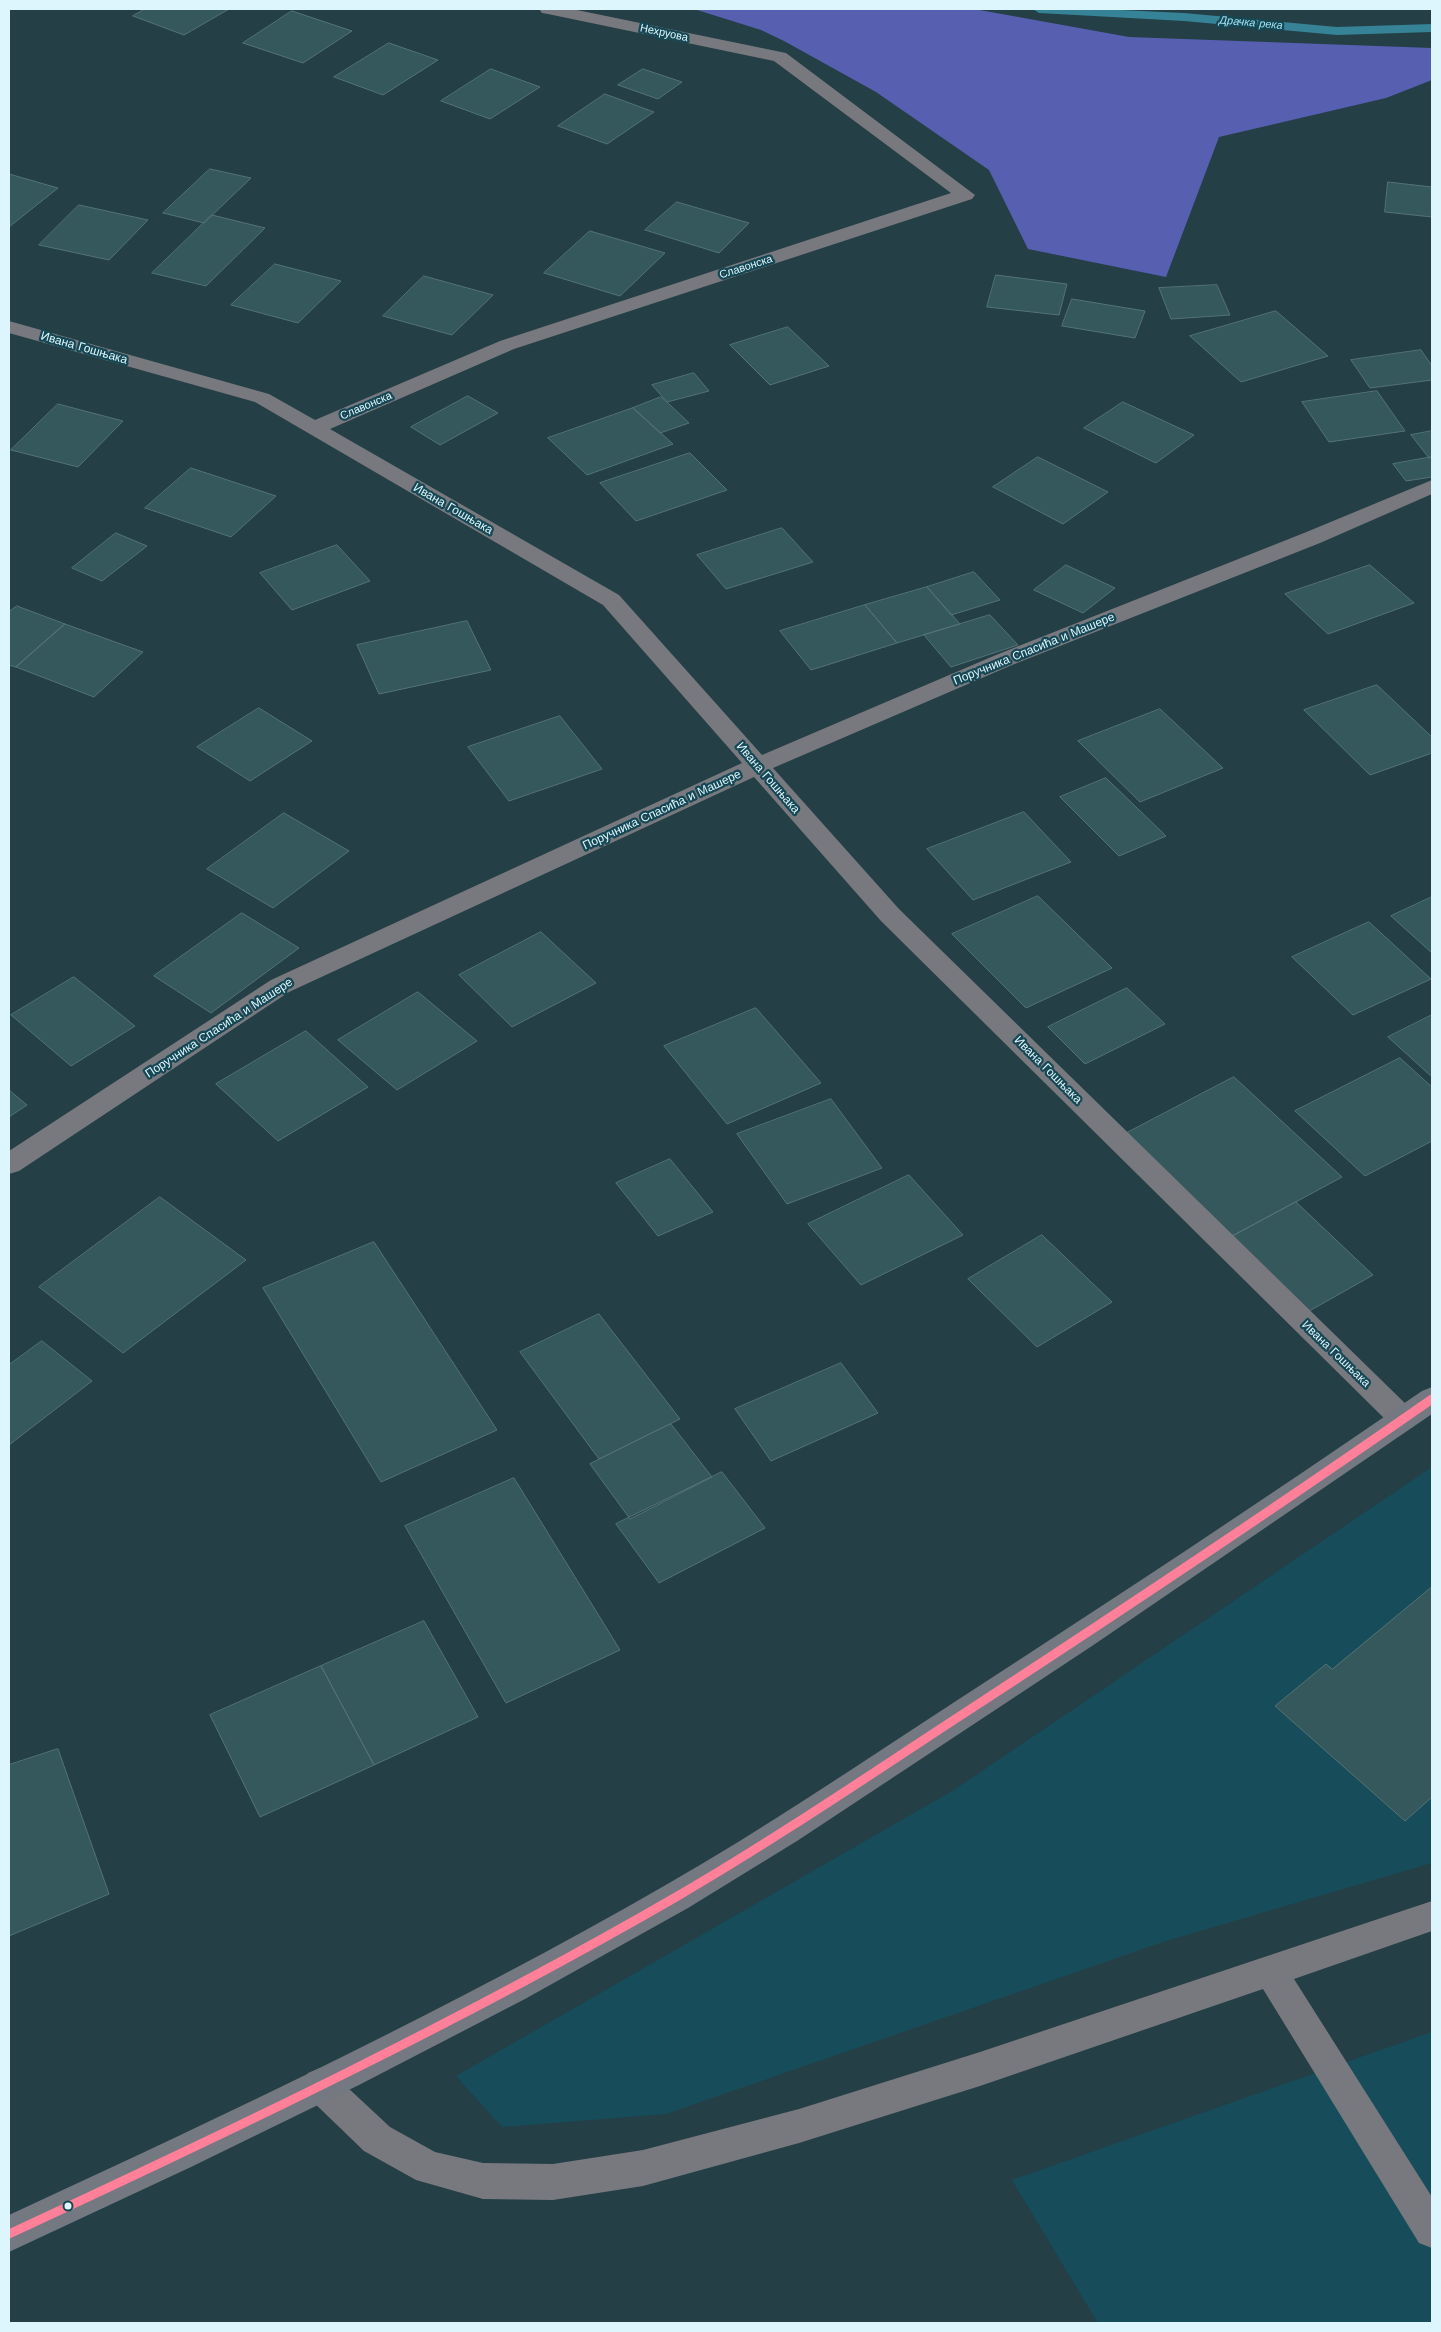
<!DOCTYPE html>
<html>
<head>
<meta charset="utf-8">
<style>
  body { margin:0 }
  #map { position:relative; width:1441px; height:2332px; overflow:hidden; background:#243f46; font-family:"Work Sans",sans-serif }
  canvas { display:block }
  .frame { position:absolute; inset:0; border:10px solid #ddf6fd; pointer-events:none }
</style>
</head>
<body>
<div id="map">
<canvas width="1441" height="2332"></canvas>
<div class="frame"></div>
</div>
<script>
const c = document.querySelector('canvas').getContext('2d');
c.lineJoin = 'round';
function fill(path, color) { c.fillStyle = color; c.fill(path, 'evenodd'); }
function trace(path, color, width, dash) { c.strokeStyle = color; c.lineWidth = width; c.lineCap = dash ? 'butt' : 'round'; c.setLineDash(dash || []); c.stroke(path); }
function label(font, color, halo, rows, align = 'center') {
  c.font = font + ' "Work Sans",sans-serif'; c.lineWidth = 4.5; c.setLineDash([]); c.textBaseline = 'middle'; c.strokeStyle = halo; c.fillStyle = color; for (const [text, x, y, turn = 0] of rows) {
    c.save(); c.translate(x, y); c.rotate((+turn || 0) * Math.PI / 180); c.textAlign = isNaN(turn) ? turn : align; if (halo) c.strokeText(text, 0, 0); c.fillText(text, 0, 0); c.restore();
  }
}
fill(new Path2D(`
  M1432,1467V1863L1166,1941L666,2114L502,2127L456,2076L954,1790Z
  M1432,2032V2323H1098L1012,2180Z`), '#174d5a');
fill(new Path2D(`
  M694,9H974L1129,37L1432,48V80L1386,98L1219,137L1166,277L1028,249L989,170L876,92L784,41L761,30Z`), '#5760b0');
fill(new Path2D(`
  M1033,9H1100L1184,13L1337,27L1432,24V32L1337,35L1184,21L1039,13Z`), '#368296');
const building = new Path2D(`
  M145,9H229L184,35L133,16Z
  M292,11L352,31L303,63L243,43Z
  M389,43L438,60L383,95L334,77Z
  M491,69L540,87L490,119L441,101Z
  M643,69L682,82L658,99L618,85Z
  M605,94L654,112L607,144L558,126Z
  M210,169L251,178L204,223L163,213Z
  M9,174L58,188L9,227Z
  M1388,182L1432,187V217L1385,212Z
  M677,202L749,223L719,253L645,230Z
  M79,205L148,220L109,260L39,245Z
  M212,215L265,228L206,286L152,273Z
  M590,231L665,253L620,296L544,273Z
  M275,264L341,281L298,323L231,305Z
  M996,275L1067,284L1059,315L987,307Z
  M424,276L493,295L452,335L383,316Z
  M1217,285L1230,315L1171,319L1159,288Z
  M1072,299L1145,311L1135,338L1062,326Z
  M1276,311L1328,356L1241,382L1190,336Z
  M788,327L829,366L770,385L730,345Z
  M1421,350L1432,366V380L1370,388L1351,360Z
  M694,373L709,391L667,402L652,385Z
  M1377,391L1405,431L1329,442L1302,402Z
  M468,396L498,413L440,445L411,427Z
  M661,397L667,402L689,423L660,433L633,408Z
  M1123,402L1194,435L1156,463L1084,428Z
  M58,404L123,421L78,467L11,450Z
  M633,408L673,444L587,475L548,438Z
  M1432,431V457L1429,458L1411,435Z
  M690,453L727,490L636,521L600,483Z
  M1038,457L1108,492L1063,524L993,487Z
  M1432,457V477L1406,481L1393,464Z
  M191,468L276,496L231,537L145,508Z
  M782,528L813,562L726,589L697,555Z
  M116,533L147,546L102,581L72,568Z
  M337,545L370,581L292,610L260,573Z
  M1066,565L1115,588L1083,613L1034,590Z
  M1370,565L1414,603L1328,634L1285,594Z
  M974,572L1000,600L951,615L927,587Z
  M927,587L960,624L897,643L865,605Z
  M865,605L897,643L811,670L780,631Z
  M17,606L65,624L16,667L9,665V612Z
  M990,615L1018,645L951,667L924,635Z
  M467,621L491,670L379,694L357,645Z
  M65,624L143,652L94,697L16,667Z
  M1377,685L1432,737V753L1370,775L1304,710Z
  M259,708L312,741L250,781L197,747Z
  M1160,709L1223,768L1140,802L1078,741Z
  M560,716L602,769L509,801L468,747Z
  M1106,778L1166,836L1119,856L1060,797Z
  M1024,812L1071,862L973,900L927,849Z
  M284,813L349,851L273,908L207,869Z
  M1038,896L1112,968L1026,1008L952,934Z
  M1432,897V953L1391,916Z
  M242,913L299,948L211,1013L154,976Z
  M1369,922L1431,979L1353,1015L1292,957Z
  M541,932L596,983L512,1027L459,975Z
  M74,977L135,1026L71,1066L11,1015Z
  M1127,988L1165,1024L1085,1064L1048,1027Z
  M418,992L477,1041L397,1090L338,1040Z
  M756,1008L821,1083L727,1124L664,1046Z
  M1432,1015V1077L1388,1037Z
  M306,1031L368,1087L278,1141L216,1084Z
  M1400,1058L1432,1087V1141L1365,1176L1295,1111Z
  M1234,1077L1342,1177L1227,1239L1121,1136Z
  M9,1090L27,1105L9,1117Z
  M831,1099L882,1168L787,1204L737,1134Z
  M670,1159L713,1212L658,1236L616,1183Z
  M909,1175L963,1235L861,1285L808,1224Z
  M160,1197L246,1260L123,1353L39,1287Z
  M1296,1202L1373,1275L1304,1314L1227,1239Z
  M1042,1235L1112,1302L1037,1347L968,1279Z
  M374,1242L497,1430L381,1482L263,1288Z
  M599,1314L680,1419L599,1459L520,1352Z
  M42,1341L92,1381L9,1445V1365Z
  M841,1363L878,1413L771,1461L735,1409Z
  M671,1424L712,1477L630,1519L590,1464Z
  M722,1472L765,1528L659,1583L616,1524Z
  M514,1478L620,1650L506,1703L405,1526Z
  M1432,1587V1797L1405,1821L1275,1706L1326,1664L1332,1669Z
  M424,1621L478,1717L374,1765L321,1666Z
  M321,1666L374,1765L260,1817L210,1715Z
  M58,1749L109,1894L9,1936V1765Z`);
fill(building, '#35585c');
trace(building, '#537376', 1);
fill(new Path2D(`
  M1432,1901V1931L1294,1979L1432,2197V2248L1419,2243L1263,1989L980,2086L799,2143L643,2186L553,2200L483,2199L416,2180L364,2151L308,2097L302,2085L308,2073L320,2068L332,2073L390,2127L435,2152L483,2163L553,2164L643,2150L799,2109L980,2052Z`), '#78797f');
fill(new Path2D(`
  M539,9H572L786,53L975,195L972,199L514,349L330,429L619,595L762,755L996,655L1304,533L1432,480V494L1320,543L1012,665L773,768L899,909L1413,1411L1418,1419L1413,1427L1403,1431L1393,1427L881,921L754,777L289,992L19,1171L9,1174V1151L271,980L742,763L603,605L255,402L9,333V321L269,394L315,420L500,341L951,193L774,61L548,14L542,13Z`), '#78797f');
fill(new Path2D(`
  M1432,1387V1414L1092,1646L797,1841L688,1908L525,1999L359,2085L191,2167L9,2252V2215C230,2113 452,2008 664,1886C764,1829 859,1764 956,1701C1112,1600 1268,1497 1422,1391Z`), '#737881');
trace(new Path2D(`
  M9,2234C235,2129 460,2022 676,1897C774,1840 868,1776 963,1714C1121,1611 1277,1507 1432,1399`), '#ff8098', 9);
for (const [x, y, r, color] of [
  [68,2206,4.5,"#ddf6fd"]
]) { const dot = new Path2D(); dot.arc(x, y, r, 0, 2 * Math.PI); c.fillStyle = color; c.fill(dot); trace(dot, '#164754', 2); }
label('italic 11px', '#a3e2f4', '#164754', [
  ["Драчка река",1251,23,5]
]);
label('11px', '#ddf6fd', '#164754', [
  ["Нехруова",664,33,12],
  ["Славонска",746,267,-18],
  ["Славонска",366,406,-23]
]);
label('12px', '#ddf6fd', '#164754', [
  ["Ивана Гошњака",84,348,16],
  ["Ивана Гошњака",453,509,30],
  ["Поручника Спасића и Машере",1034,649,-22],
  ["Ивана Гошњака",768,778,49],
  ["Поручника Спасића и Машере",662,810,-25],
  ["Поручника Спасића и Машере",219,1028,-33],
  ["Ивана Гошњака",1048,1070,45],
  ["Ивана Гошњака",1336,1354,44]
]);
</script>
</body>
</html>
